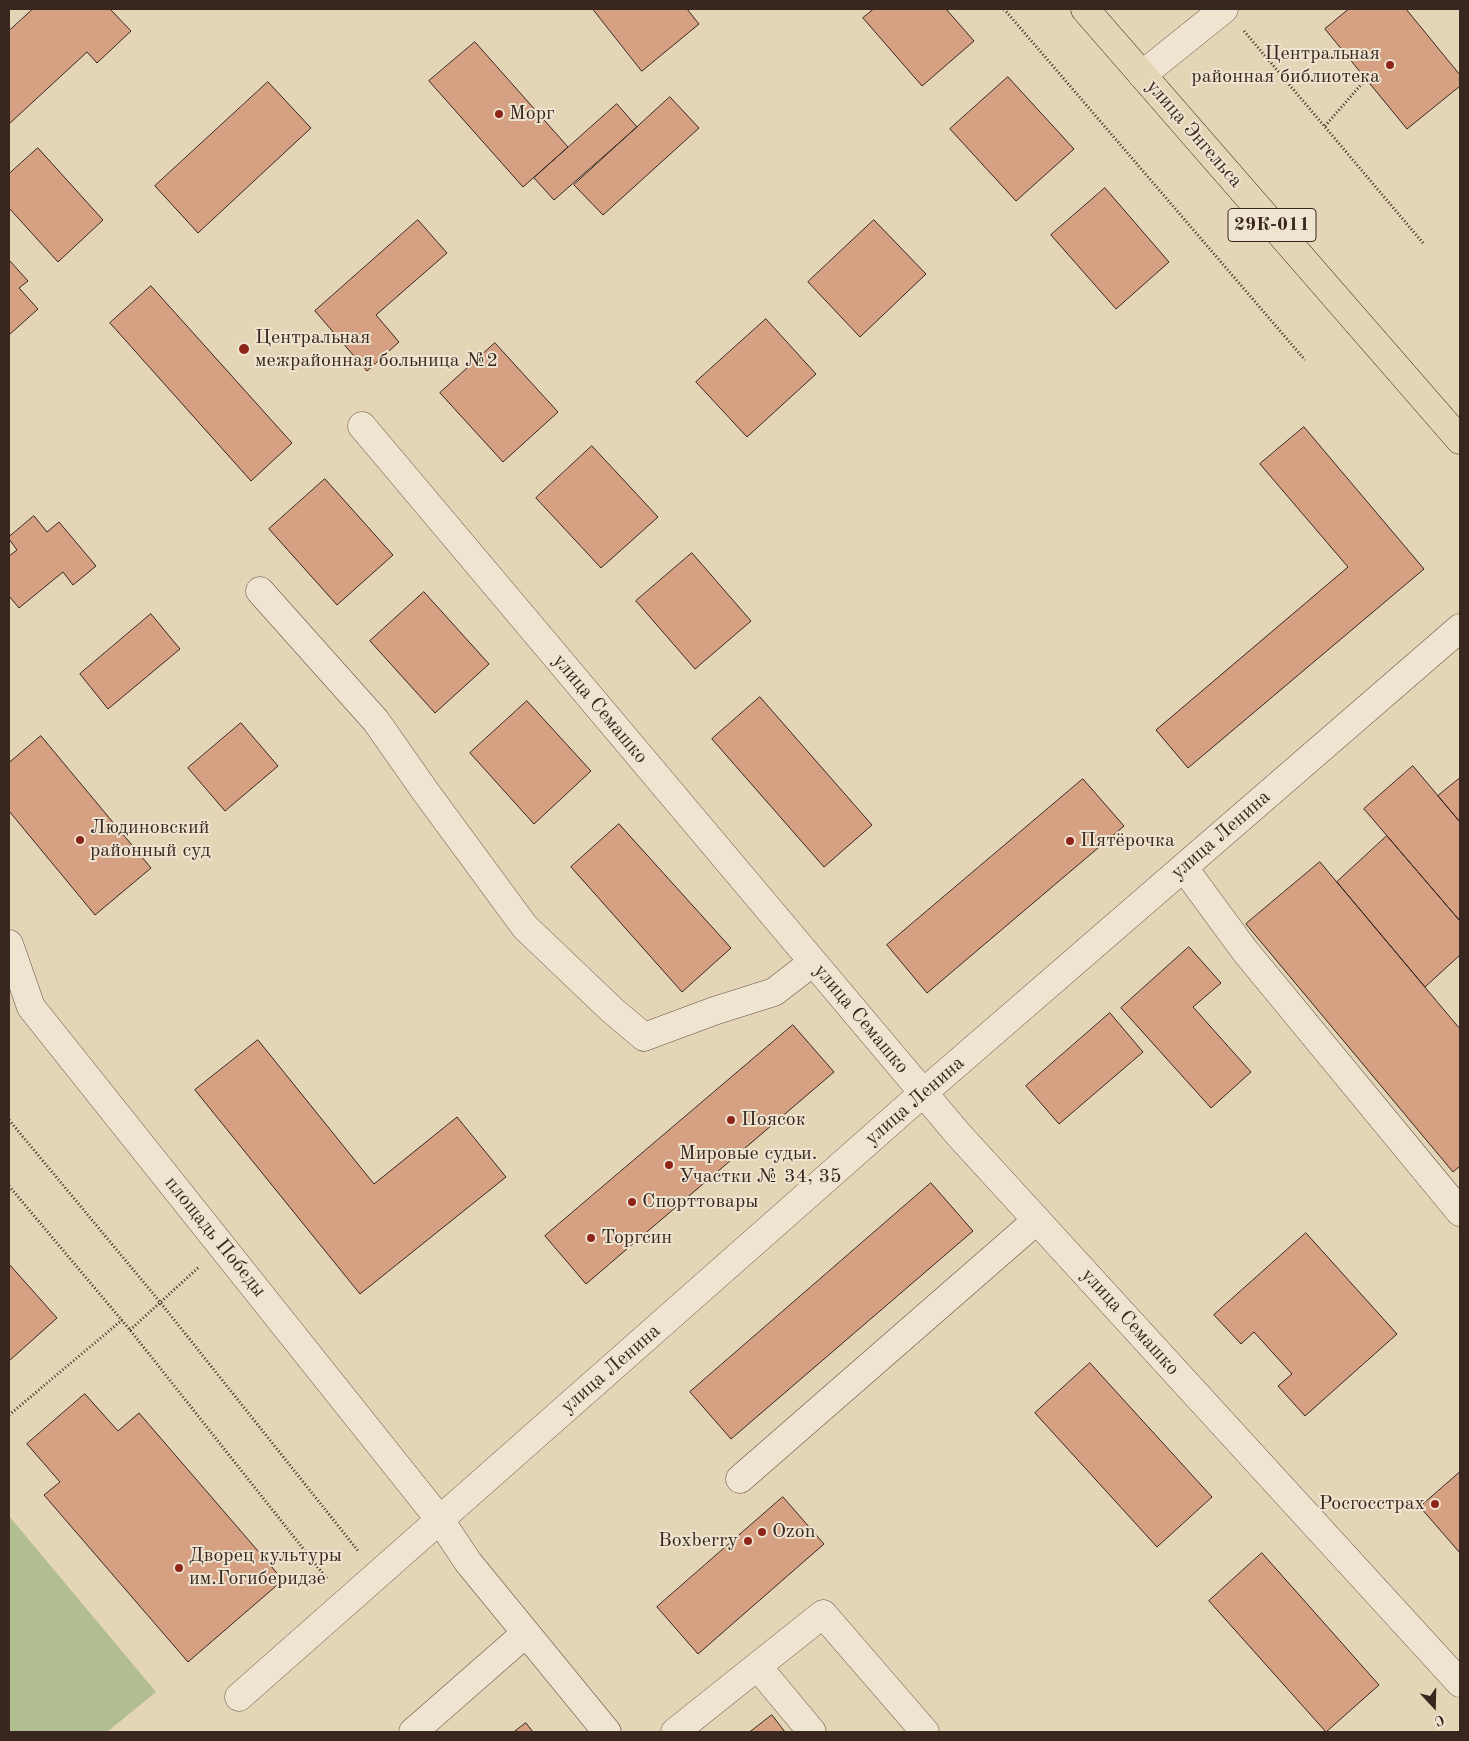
<!DOCTYPE html>
<html>
<head>
<meta charset="utf-8">
<style>
  body { margin:0 }
  #map { position:relative; width:1469px; height:1741px; overflow:hidden; background:#e5d5b7; font-family:"Old Standard TT",serif }
  canvas { display:block }
  .frame { position:absolute; inset:0; border:10px solid #38261f; pointer-events:none }
  .north { position:absolute; left:1409px; top:1681px; width:50px; height:50px; -webkit-text-stroke:4px #eee4d0; paint-order:stroke; rotate:159deg; font-size:14px; font-weight:700; line-height:20px; text-align:center; color:#38261f }
  .north::after { content:''; display:block; margin:auto; width:18px; height:22px; background:#38261f; clip-path:polygon(50% 0,100% 100%,50% 72%,0 100%) }
</style>
</head>
<body>
<div id="map">
<canvas width="1469" height="1741"></canvas>
<div class="frame"></div>
<div class="north">С</div>
</div>
<script>
const c = document.querySelector('canvas').getContext('2d');
c.lineJoin = 'round';
function fill(path, color) { c.fillStyle = color; c.fill(path, 'evenodd'); }
function trace(path, color, width, dash) { c.strokeStyle = color; c.lineWidth = width; c.lineCap = dash ? 'butt' : 'round'; c.setLineDash(dash || []); c.stroke(path); }
function label(font, color, halo, rows, align = 'center') {
  c.font = font + ' "Old Standard TT",serif'; c.lineWidth = 4; c.setLineDash([]); c.textBaseline = 'middle'; c.strokeStyle = halo; c.fillStyle = color; for (const [text, x, y, turn = 0] of rows) {
    c.save(); c.translate(x, y); c.rotate((+turn || 0) * Math.PI / 180); c.textAlign = isNaN(turn) ? turn : align; if (halo) c.strokeText(text, 0, 0); c.fillText(text, 0, 0); c.restore();
  }
}
fill(new Path2D(`
  M9,1516L156,1692L107,1732H9Z`), '#b2be90');
const building = new Path2D(`
  M33,9H110L131,31L97,63L87,52L9,124V31Z
  M593,9H687L699,24L642,71Z
  M874,9H946L974,41L922,86L863,18Z
  M1349,9H1406L1460,75V86L1407,129L1325,29Z
  M475,42L568,147L523,187L429,81Z
  M1008,77L1074,149L1016,201L950,129Z
  M268,82L311,128L198,233L155,186Z
  M670,97L699,128L603,215L574,185Z
  M617,104L637,127L554,200L534,178Z
  M38,148L103,220L58,262L9,208V174Z
  M1105,188L1169,262L1116,309L1051,235Z
  M418,220L447,253L376,315L399,342L367,371L315,311Z
  M874,220L926,274L860,337L808,282Z
  M9,260L28,281L19,288L38,309L9,335Z
  M151,286L292,443L251,481L110,323Z
  M766,319L816,374L747,437L696,382Z
  M495,343L558,412L503,462L440,393Z
  M1304,427L1424,569L1188,768L1156,730L1348,567L1260,464Z
  M592,446L658,517L601,568L536,498Z
  M325,479L393,555L337,605L269,529Z
  M34,516L47,532L59,522L96,566L73,585L63,572L19,608L9,596V556L17,550L9,539V537Z
  M692,553L751,621L695,669L636,601Z
  M424,592L489,664L435,713L370,641Z
  M151,614L180,649L108,709L80,674Z
  M760,697L872,825L824,867L712,739Z
  M527,701L591,771L534,824L470,753Z
  M241,723L278,766L225,811L188,768Z
  M41,736L151,868L95,915L9,811V763Z
  M1413,766L1460,822V921L1364,809Z
  M1460,778V822L1438,796Z
  M1083,779L1124,826L927,993L887,945Z
  M619,824L731,948L682,992L571,867Z
  M1387,836L1460,921V955L1425,987L1337,882Z
  M1320,862L1460,1029V1166L1453,1172L1246,924Z
  M1189,947L1221,983L1193,1007L1251,1072L1211,1108L1121,1008Z
  M1110,1013L1143,1052L1059,1124L1026,1086Z
  M793,1025L834,1072L586,1284L545,1236Z
  M258,1040L374,1184L457,1117L506,1177L360,1294L195,1090Z
  M931,1183L973,1231L731,1439L690,1392Z
  M1306,1233L1397,1334L1305,1416L1278,1386L1292,1374L1254,1332L1241,1344L1214,1315Z
  M9,1264L57,1318L9,1361Z
  M1090,1363L1212,1497L1157,1547L1035,1413Z
  M85,1394L118,1431L139,1413L283,1580L188,1662L44,1495L60,1482L27,1444Z
  M1460,1472V1553L1420,1507Z
  M783,1497L824,1544L698,1654L657,1607Z
  M1262,1553L1379,1685L1326,1732L1209,1601Z
  M772,1715L785,1732H750Z
  M526,1723L533,1732H514Z`);
fill(building, '#d6a182');
trace(building, '#38261f', 1);
const minor = new Path2D(`
  M1142,75L1224,9
  M362,426L958,1134L1460,1683
  M260,591L376,721L425,791L525,927L612,1010L644,1037L714,1011L774,992L813,962
  M1184,868L1245,951L1460,1212
  M9,944L31,1007L440,1520L468,1562L607,1732
  M740,1479L1037,1220
  M758,1667L812,1732
  M239,1697L923,1093L1460,628
  M413,1732L526,1633
  M675,1732L823,1614L925,1732`);
const major = new Path2D(`
  M1085,9L1460,440`);
trace(minor, '#635245', 29);
trace(major, '#38261f', 29);
trace(new Path2D(`
  M1004,9L1305,360
  M1244,31L1423,243
  M1325,126L1366,79
  M9,1120L160,1302L359,1552
  M9,1186L130,1330L328,1580
  M130,1330L199,1267
  M9,1415L122,1320`), '#38261f', 3, [1, 2.5]);
trace(minor, '#eee4d0', 28);
trace(major, '#e5d5b7', 28);
for (const [x, y, r, color] of [
  [1390,65,5,"#8f2418"],
  [499,114,5,"#8f2418"],
  [244,349,6,"#8f2418"],
  [80,840,5,"#8f2418"],
  [1070,841,5,"#8f2418"],
  [731,1120,5,"#8f2418"],
  [669,1165,5,"#8f2418"],
  [632,1202,5,"#8f2418"],
  [591,1238,5,"#8f2418"],
  [1435,1504,5,"#8f2418"],
  [762,1532,5,"#8f2418"],
  [748,1541,5,"#8f2418"],
  [179,1568,5,"#8f2418"]
]) { const dot = new Path2D(); dot.arc(x, y, r, 0, 2 * Math.PI); c.fillStyle = color; c.fill(dot); trace(dot, '#eee4d0', 2); }
for (const [x, y, w] of [
  [1272,225,88]
]) { const box = new Path2D(); box.roundRect(x - w / 2, y - 16.5, w, 33, 4); c.fillStyle = '#eee4d0'; c.fill(box); trace(box, '#38261f', 1); }
label('bold 19px', '#38261f', null, [
  ["29К-011",1272,225]
]);
label('20px', '#38261f', '#eee4d0', [
  ["Центральная",1380,54,"right"],
  ["районная библиотека",1380,77,"right"],
  ["Морг",509,114],
  ["Центральная",255,338],
  ["межрайонная больница №2",255,361],
  ["Людиновский",90,828],
  ["районный суд",90,851],
  ["Пятёрочка",1080,841],
  ["Поясок",741,1120],
  ["Мировые судьи.",679,1154],
  ["Участки № 34, 35",679,1177],
  ["Спорттовары",642,1202],
  ["Торгсин",601,1238],
  ["Росгосстрах",1425,1504,"right"],
  ["Ozon",772,1532],
  ["Boxberry",738,1541,"right"],
  ["Дворец культуры",189,1556],
  ["им.Гогиберидзе",189,1579]
], 'left');
label('20px', '#38261f', '#eee4d0', [
  ["улица Энгельса",1194,134,49],
  ["улица Семашко",600,709,50],
  ["улица Ленина",1221,835,-41],
  ["улица Семашко",861,1019,50],
  ["улица Ленина",915,1101,-41],
  ["площадь Победы",215,1237,51],
  ["улица Семашко",1130,1322,48],
  ["улица Ленина",611,1369,-41]
]);
</script>
</body>
</html>
